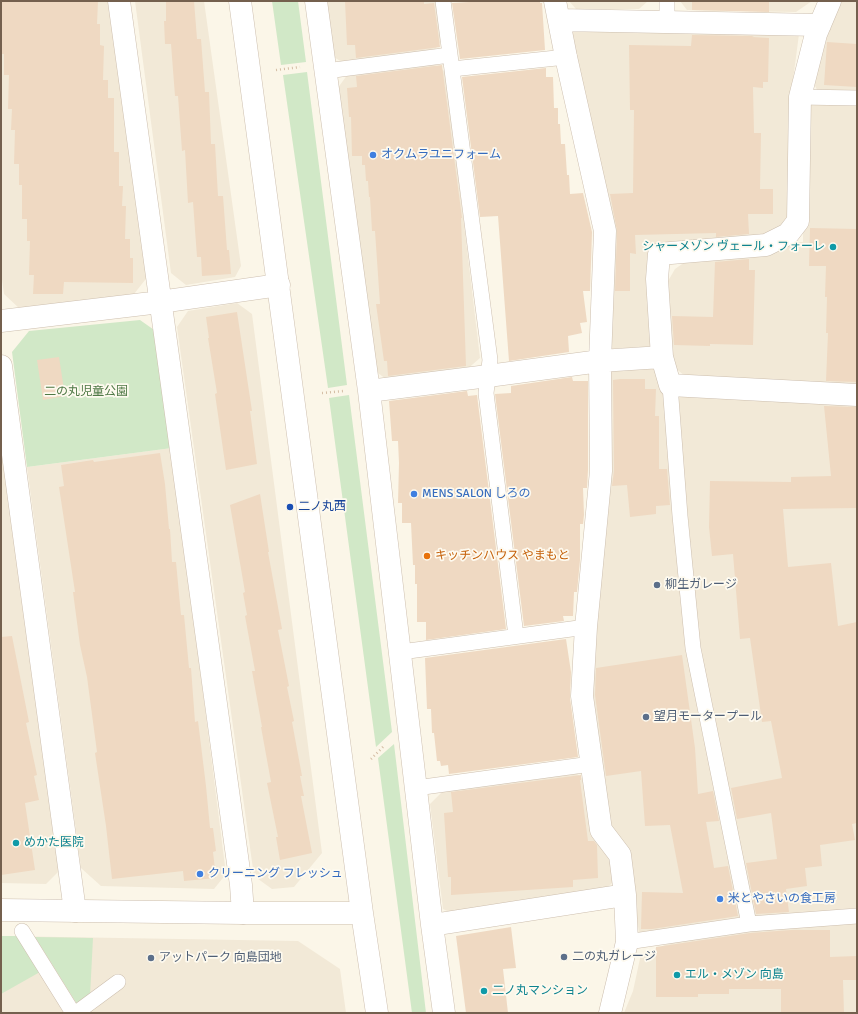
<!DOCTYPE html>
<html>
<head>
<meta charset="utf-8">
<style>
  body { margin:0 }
  #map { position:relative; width:858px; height:1014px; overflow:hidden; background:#fbf6e8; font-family:Signika,sans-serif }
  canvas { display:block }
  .frame { position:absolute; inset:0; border:2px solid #74604e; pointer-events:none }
</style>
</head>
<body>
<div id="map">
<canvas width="858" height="1014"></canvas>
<div class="frame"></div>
</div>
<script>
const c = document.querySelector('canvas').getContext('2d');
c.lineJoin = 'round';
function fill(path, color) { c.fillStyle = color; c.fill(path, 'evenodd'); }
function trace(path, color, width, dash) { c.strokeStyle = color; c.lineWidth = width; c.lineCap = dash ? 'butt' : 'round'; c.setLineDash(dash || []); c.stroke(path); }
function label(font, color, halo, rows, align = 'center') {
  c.font = font + ' Signika,"Noto Sans JP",sans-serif'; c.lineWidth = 3.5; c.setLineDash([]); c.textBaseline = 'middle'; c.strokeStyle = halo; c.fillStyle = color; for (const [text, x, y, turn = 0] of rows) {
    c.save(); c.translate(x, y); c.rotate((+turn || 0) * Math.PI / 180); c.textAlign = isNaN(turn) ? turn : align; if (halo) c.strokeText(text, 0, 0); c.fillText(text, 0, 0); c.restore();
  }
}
fill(new Path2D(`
  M1,1H111L149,275L134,294L20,309L4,294L1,272Z
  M135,1H204L241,266L235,277L186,285L171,273Z
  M327,1H437L442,40L433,52L345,64L334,57Z
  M569,1H648L639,9H576Z
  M680,1H812L796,12L687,10Z
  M837,1H857V93L818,92L811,77Z
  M568,31L799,34L791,95L790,223L766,239L651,247L656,346L610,349Z
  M434,64L446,72L480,358L465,371L386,379L374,370L337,89L348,74Z
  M804,104H857V389L685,376L669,363L664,288L675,269L695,255L783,242H803Z
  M237,303L252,314L322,853L294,887L272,889L254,876L177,327L188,311Z
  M651,366L662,378L684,630L703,736L718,791L742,921L639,934L628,851L607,830L589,697L607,370Z
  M683,392L857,402V908L754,918L699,641L677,397Z
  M1,434L60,870L46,884L1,883Z
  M172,448L226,874L214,889L101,886L81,868L27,467Z
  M575,772L587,782L617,878L602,893L456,915L443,909L430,804L443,791Z
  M857,922V1013H624L633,991L641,954L679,940L753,929Z
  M1,936L298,941L340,969L346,1013H1Z`), '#f2e9d7');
fill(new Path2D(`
  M272,1H298L306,62L281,65Z
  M307,72L347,385L328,388L283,75Z
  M140,320L157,332L172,448L27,467L12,352L29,331Z
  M349,395L392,732L376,747L329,398Z
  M394,744L426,1013H412L378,758Z
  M1,936H19L40,972L1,994Z
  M35,937L93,938L90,996L77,1004Z`), '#d1e8c7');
fill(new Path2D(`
  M1,1H98L97,24H100V45L104,46L103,80H108V98H114V152H119V186H123L122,206H126L125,239H130V258H133V283L64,282L63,294H33L34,275H29L30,241H27V219H22V185H19V164H14L15,130H11L12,109H8L9,75H4V54H1Z
  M166,1H194L197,39H201L205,92H209L211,144H215L218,196H223L227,250H229L231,274L202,276L201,257H197L193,202L188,203L185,150L182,151L178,96H175L171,44H165L164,21H166Z
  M345,1H424V4L434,3L440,47L356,58L355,45H347Z
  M486,1H540V3H542L545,50L460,59L452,3Z
  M692,1H769V12L692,10Z
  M692,35L754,36L752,37L769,38L768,82H763V88L753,87L754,133H761L760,189H773V214H748L749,234L716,237V233L635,235L636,254L630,253V291H615L617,231L610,194L633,193L634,110H630L629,45L691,46Z
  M827,42L857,44V87L824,85Z
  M442,65L462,218H461L466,366L388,376L387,361H384L376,304H380L375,231H372L370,197H369L368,181H366L365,165H362V156H352L351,117H349L347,88L357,87L356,76Z
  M546,68V77H553L554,108H558V124H560L561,144H565L567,175H569L570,194L583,193L592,232L590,291H583L587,322L580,323L582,333L568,336L569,352L509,361L498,216L480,217L462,77Z
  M810,228L857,229V382L826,381L828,333H826L827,297H825L826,266H809Z
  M749,259V270H755L753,345L710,344V346L674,345L672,316L713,317L715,262Z
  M237,312L252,411H250L257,464L226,470L215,394L217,393L208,338H209L206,317Z
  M59,357L65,396L43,400L37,360Z
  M572,377L573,381H588V470L587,488H583L584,515L583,524H580V560L577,592H574L573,616H563L564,621L524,626L495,394L511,393V386Z
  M620,379H645V389H656L655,416H659V469H667L670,505L656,506V514L630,517L627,485L612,486L614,471L613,380Z
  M467,391L468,396L477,395L506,629L426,640V622H417V584H415V565H413L411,523H402V503H398L399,463L398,441H392L389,401Z
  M824,406L857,407V508L783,509L788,567L831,563L838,626L857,622V823L852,824L855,840L820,845L822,866L805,868L807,886L786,889L789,912L756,914L746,863L777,859L771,813L737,819L731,788L782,778L771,721L762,722L750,638L740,639L733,554L712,556L709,527L710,481L791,482V477L831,476Z
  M160,453L165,484L169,529H170L172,562H176L181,615H184L189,668H191L195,722L198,721L206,786L210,828H213L216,851L213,852L216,878L184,881L183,871L112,879L106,826L95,753L97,752L87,677L80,645L73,592H75L59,487L64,486L61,465L93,460L94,462Z
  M260,494L269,552H268L282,629L278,630L289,686L287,687L294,721L292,722L302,776H300L304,796H301L312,853L280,860L276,837H278L267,783L271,782L261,727H262L252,671H255L245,616L247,615L243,593L245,592L230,505Z
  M12,636L29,722L26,723L37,775L34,776L39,800L25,803L35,870L1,875V637Z
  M566,639L571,672L570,698L578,757L449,774L448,765L441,766L440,761H437L434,733H432L431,709H427L425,658Z
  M682,655L695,748L698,794L713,791L719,821L706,822L714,868L728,866L738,916L652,929H641L642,892L683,893L670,825L645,826L641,771L606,776L595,695L596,668Z
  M581,775V780H580L588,841H594L597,845L598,878L573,880V887L451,895V877H448L444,813L453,812L451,792Z
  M511,927L516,968L503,969L508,1013H466L456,936Z
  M791,930H830V957L857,956V980H843L844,1013H781V989H729V994H698V997H656V947L750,933Z`), '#efd9c2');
const service = new Path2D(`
  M443,1L490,360L486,393L516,636
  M667,22V1
  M452,69L566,57
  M326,71L450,55
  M800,97L857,98
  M670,385L680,516L693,648L749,924
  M401,652L586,627
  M416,788L591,764
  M22,931L73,1013
  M627,942L749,924L857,916
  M76,1013L118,982`);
const minor = new Path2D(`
  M119,1L241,885L243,913
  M316,1L369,391L432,925L444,1013
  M555,1L566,57L605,231L600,361L601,471L586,627L582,696L601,830L620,855L625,895L627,942L610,1013
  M830,1L816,34L800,97L798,221L788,234L766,245L659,254L657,279L662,357L670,385L857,395
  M559,20L820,25
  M1,321L160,302L279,285
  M1,366L75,911
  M369,391L488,376L600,361L662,357
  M432,925L625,895`);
const tertiary = new Path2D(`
  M240,1L362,913L377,1013
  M1,910L243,913H362`);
trace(service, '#cdbfaf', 16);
trace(minor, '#cdbfaf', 23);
trace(tertiary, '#cdbfaf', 23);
trace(new Path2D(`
  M276,70L300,67
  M322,393L344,391
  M371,759L385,745`), '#d4bda4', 2.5, [1, 3]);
trace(service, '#fff', 15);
trace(minor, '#fff', 22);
trace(tertiary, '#fff', 22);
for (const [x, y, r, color] of [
  [373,155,4,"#3f7fe0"],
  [833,247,4,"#0f9aa8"],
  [414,494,4,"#3f7fe0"],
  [290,507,4,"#1a4fb4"],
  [427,556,4,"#e8710a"],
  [657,585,4,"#5c6f8a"],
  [646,717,4,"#5c6f8a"],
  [16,843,4,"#0f9aa8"],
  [200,874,4,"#3f7fe0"],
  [720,899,4,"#3f7fe0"],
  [564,957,4,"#5c6f8a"],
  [151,958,4,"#5c6f8a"],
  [677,975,4,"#0f9aa8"],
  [484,991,4,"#0f9aa8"]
]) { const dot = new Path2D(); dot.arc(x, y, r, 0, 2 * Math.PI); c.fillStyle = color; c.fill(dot); trace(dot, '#fefaef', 1.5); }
label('12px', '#366cbe', '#fefaef', [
  ["オクムラユニフォーム",381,155],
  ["MENS SALON しろの",422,494],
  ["クリーニング フレッシュ",208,874],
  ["米とやさいの食工房",728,899]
], 'left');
label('12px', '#0d838f', '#fefaef', [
  ["シャーメゾン ヴェール・フォーレ",825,247,"right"],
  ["めかた医院",24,843],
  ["エル・メゾン 向島",685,975],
  ["二ノ丸マンション",492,991]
], 'left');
label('12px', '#4f7946', '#fefaef', [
  ["二の丸児童公園",86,392]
]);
label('12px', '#164399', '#fefaef', [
  ["二ノ丸西",298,507]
], 'left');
label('12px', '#c56008', '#fefaef', [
  ["キッチンハウス やまもと",435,556]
], 'left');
label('12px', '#4e5e75', '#fefaef', [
  ["柳生ガレージ",665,585],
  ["望月モータープール",654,717],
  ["二の丸ガレージ",572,957],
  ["アットパーク 向島団地",159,958]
], 'left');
</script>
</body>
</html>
